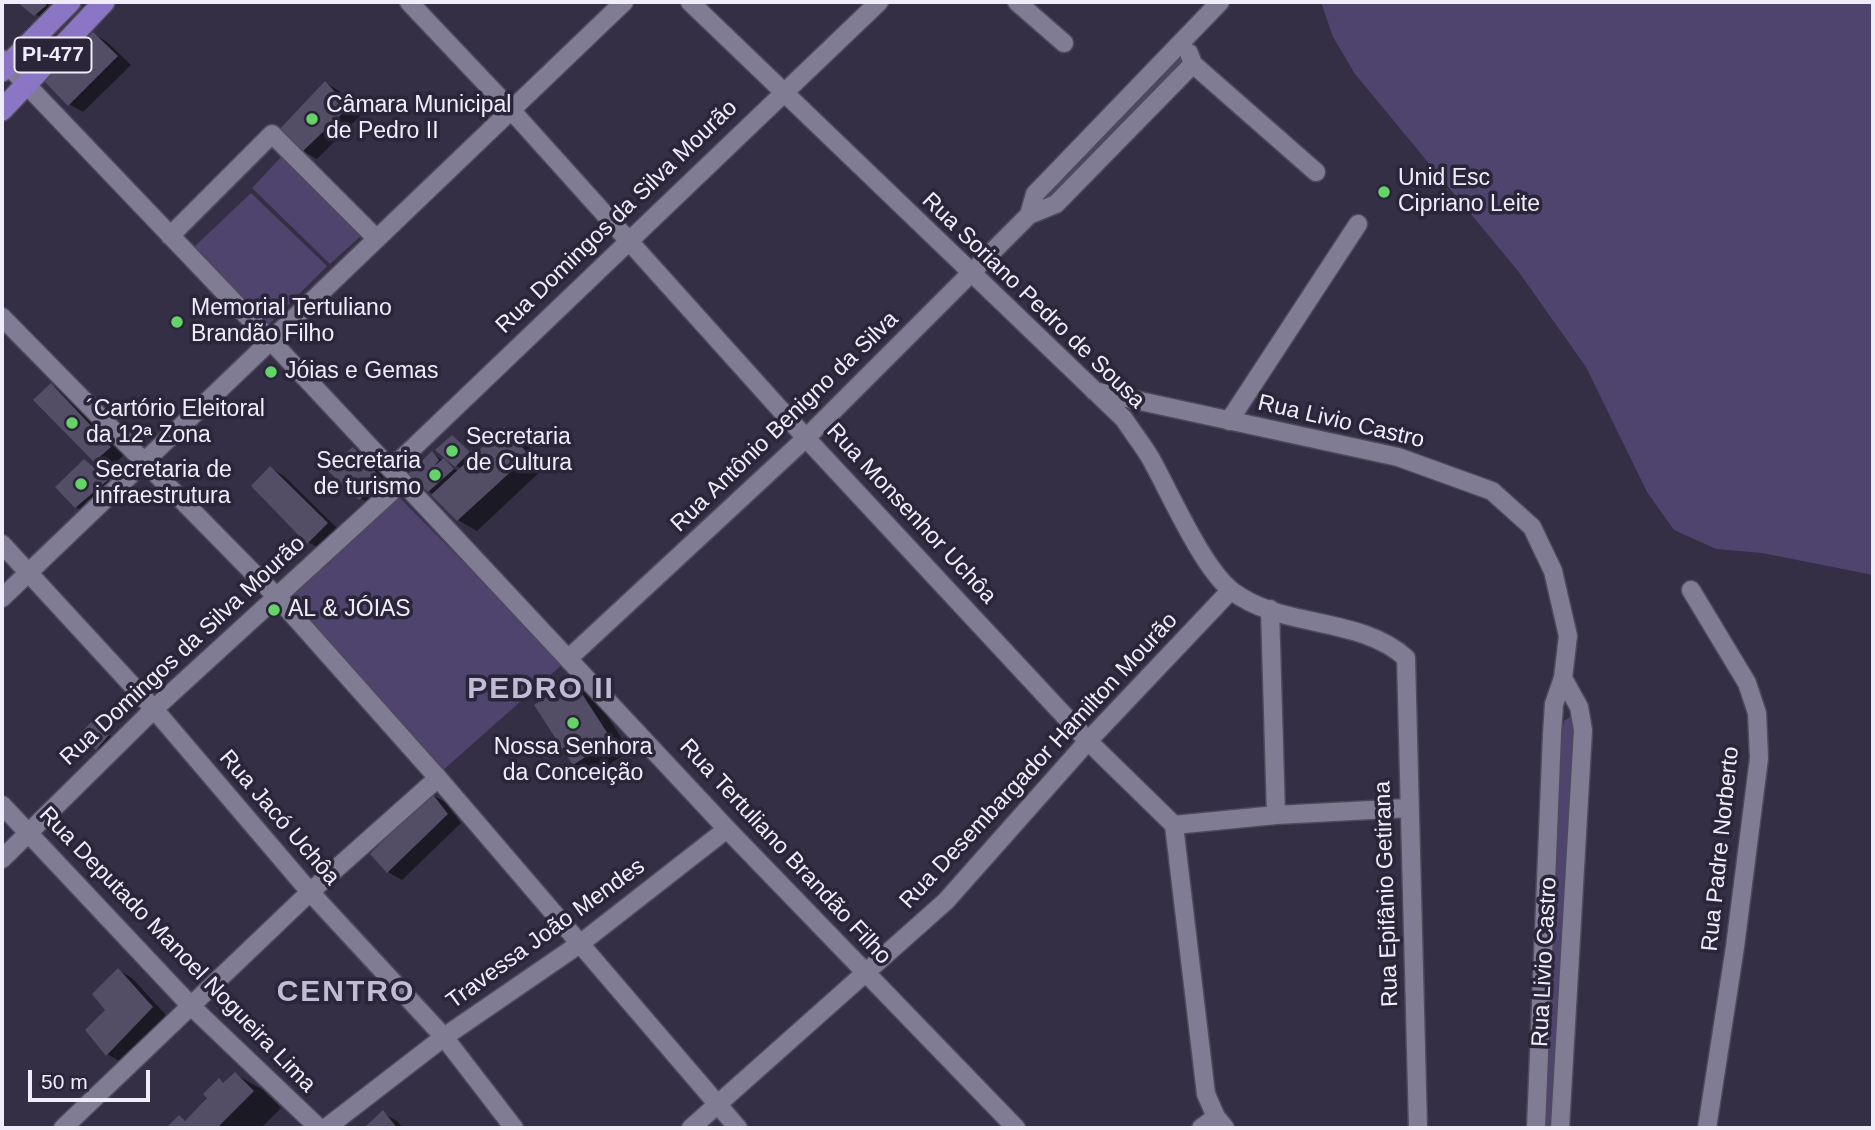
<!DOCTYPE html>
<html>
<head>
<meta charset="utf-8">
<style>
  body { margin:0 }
  #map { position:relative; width:1875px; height:1130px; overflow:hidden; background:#342f44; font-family:Arial,sans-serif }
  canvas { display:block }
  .frame { position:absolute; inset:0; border:4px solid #f0edfb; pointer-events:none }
  .scale { position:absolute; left:28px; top:1070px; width:122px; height:32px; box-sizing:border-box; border:4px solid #f0edfb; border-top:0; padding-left:9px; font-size:21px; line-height:24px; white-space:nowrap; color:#f0edfb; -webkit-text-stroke:5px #2a2539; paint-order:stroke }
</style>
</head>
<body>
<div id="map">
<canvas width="1875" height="1130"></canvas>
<div class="frame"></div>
<div class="scale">50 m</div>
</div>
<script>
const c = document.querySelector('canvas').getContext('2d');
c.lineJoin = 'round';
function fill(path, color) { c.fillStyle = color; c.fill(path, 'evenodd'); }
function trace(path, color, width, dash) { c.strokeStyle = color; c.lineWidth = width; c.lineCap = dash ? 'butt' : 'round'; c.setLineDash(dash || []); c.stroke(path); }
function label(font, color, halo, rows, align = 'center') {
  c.font = font + ' Arial,sans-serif'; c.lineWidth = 7; c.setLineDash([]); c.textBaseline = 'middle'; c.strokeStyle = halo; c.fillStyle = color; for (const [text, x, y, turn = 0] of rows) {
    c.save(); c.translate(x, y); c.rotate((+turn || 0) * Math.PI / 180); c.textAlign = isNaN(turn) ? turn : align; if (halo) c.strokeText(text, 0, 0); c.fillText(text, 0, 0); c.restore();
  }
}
fill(new Path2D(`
  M1321,2H1873V575L1762,553L1716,549L1674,530L1647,492L1586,367L1518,271L1355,74L1333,37Z
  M1176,52L1189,64L1049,205L1038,196Z
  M284,154L363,234L330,264L252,188Z
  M251,193L327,266L268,325L193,248Z
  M398,496L564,663L442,771L287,598Z
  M1570,717L1575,721L1557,1128H1541L1562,733L1564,721Z`), '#4e446d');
fill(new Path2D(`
  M20,2H46L54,11L44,20Z
  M94,34L107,42L131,65L83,112L69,104Z
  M326,83L339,91L361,115L317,159L303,151Z
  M52,385L66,393L124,455L109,468L95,460Z
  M504,429L523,440L546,466L477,531L458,520L429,491L432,453L459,472L462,469L454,464L452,437L475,456Z
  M353,449L367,457L395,487L374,506L360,498Z
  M85,461L120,489L90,515L76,507Z
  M271,468L284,476L341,532L322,550L308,542Z
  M557,680L567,686L573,682L592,693L630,751L593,775L574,764L551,697Z
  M93,723L117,741L106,753L97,748Z
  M431,794L445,802L461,823L402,880L388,872Z
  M118,970L132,978L166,1015L121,1062L107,1054L108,1010Z
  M235,1074L263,1090L281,1108L261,1128H169L180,1118L187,1122L210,1098L219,1081L225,1084Z
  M383,1113L397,1121L403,1128H366Z`), '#0007');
fill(new Path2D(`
  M17,2H43L47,5L34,16Z
  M93,32L118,56L68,106L44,81Z
  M325,81L349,107L302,152L277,132Z
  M51,383L111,447L94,462L33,400Z
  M504,427L529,455L457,521L431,495Z
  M452,435L470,452L455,467L435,450Z
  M353,447L382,479L359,500L326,469Z
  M432,451L439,460L434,466L444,458L454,469L428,492L408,474Z
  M84,459L108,480L75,508L55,487Z
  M270,466L328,523L307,544L251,486Z
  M557,678L562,687L573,680L612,740L573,765L534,705L548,696L543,688Z
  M93,720L109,735L96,750L80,734Z
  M431,792L448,814L387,873L370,854Z
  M118,968L153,1007L106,1056L85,1030L105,1010L92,994Z
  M235,1072L254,1091L217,1128H166L179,1115L185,1121L207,1098L203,1094L219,1078L223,1083Z
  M383,1110L397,1128H364Z`), '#534e65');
const minor = new Path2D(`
  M409,2L512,111L806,438L1088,741L1174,825L1206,1094L1216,1117L1225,1128
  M690,2L1124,419C1133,433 1143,445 1151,459C1171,495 1202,567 1232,591C1282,629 1360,616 1406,658L1418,1128
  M1017,2L1064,43
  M1189,53L1193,64L1316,172
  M2,59L272,342L727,829L1016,1128
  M1029,215L1035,194L1220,2
  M170,236L272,134L377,239
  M2,317L277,597L438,778L738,1128
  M1094,391L1398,457L1492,491L1532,527L1553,571L1568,636L1563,678L1554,704L1552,734L1536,1128
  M1229,421L1358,224
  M391,469L879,2
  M2,544L154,709L310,892L444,1037L514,1128
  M1691,590L1747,683L1757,713L1759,758L1735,947L1707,1128
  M2,598L624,2
  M1270,609L1276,815
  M569,658L806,438L1029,215L1056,204L1193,64
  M2,805L191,1006L319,1128
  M1174,825L1276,815L1409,808
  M2,859L154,709L401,483
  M63,1128L310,892L438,778
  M326,1128L444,1037L581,943L727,829
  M691,1128L946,901L1088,741L1231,590
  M1201,1128L1216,1117
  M1560,1128L1583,730L1579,707L1563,678`);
const major = new Path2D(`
  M2,71L70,2
  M2,110L104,2`);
trace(minor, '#4e4a5c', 21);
trace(major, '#4e4a5c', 24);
trace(minor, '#807c94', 18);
trace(major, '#8b76c5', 21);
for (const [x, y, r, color] of [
  [312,119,7,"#64d468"],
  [1384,192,7,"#64d468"],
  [177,322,7,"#64d468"],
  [271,372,7,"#64d468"],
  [72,423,7,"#64d468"],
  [452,451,7,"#64d468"],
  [435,475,7,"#64d468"],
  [81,484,7,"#64d468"],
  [274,610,7,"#64d468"],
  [573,723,7,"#64d468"]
]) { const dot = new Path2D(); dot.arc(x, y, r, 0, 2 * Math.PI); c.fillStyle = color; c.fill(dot); trace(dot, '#2a2539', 2.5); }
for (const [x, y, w] of [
  [53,55,77]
]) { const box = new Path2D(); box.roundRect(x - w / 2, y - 17.5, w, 35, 5); c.fillStyle = '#2a2539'; c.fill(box); trace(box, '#f0edfb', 2); }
label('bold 21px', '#f0edfb', null, [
  ["PI-477",53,55]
]);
label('23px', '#f0edfb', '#2a2539', [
  ["Câmara Municipal",326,106],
  ["de Pedro II",326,132],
  ["Unid Esc",1398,179],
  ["Cipriano Leite",1398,205],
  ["Memorial Tertuliano",191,309],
  ["Brandão Filho",191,335],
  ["Jóias e Gemas",285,372],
  ["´Cartório Eleitoral",86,410],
  ["da 12ª Zona",86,436],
  ["Secretaria",466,438],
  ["de Cultura",466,464],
  ["Secretaria",421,462,"right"],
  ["de turismo",421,488,"right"],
  ["Secretaria de",95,471],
  ["infraestrutura",95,497],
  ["AL & JÓIAS",288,610],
  ["Nossa Senhora",573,748,"center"],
  ["da Conceição",573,774,"center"]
], 'left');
label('23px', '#f0edfb', '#2a2539', [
  ["Rua Domingos da Silva Mourão",617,217,-44],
  ["Rua Soriano Pedro de Sousa",1033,301,44],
  ["Rua Antônio Benigno da Silva",785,422,-44],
  ["Rua Livio Castro",1341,422,13],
  ["Rua Monsenhor Uchôa",911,514,47],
  ["Rua Domingos da Silva Mourão",183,651,-43],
  ["Rua Desembargador Hamilton Mourão",1039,761,-47],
  ["Rua Jacó Uchôa",279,818,49],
  ["Rua Padre Norberto",1721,849,-84],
  ["Rua Tertuliano Brandão Filho",785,852,47],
  ["Rua Epifânio Getirana",1387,894,-92],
  ["Travessa João Mendes",546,934,-36],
  ["Rua Deputado Manoel Nogueira Lima",177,950,46],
  ["Rua Livio Castro",1545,962,-87]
]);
c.letterSpacing = '2px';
label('bold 30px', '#c1bcd6', '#2a2539', [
  ["PEDRO II",541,690],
  ["CENTRO",346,993]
]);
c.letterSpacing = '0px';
</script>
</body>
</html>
